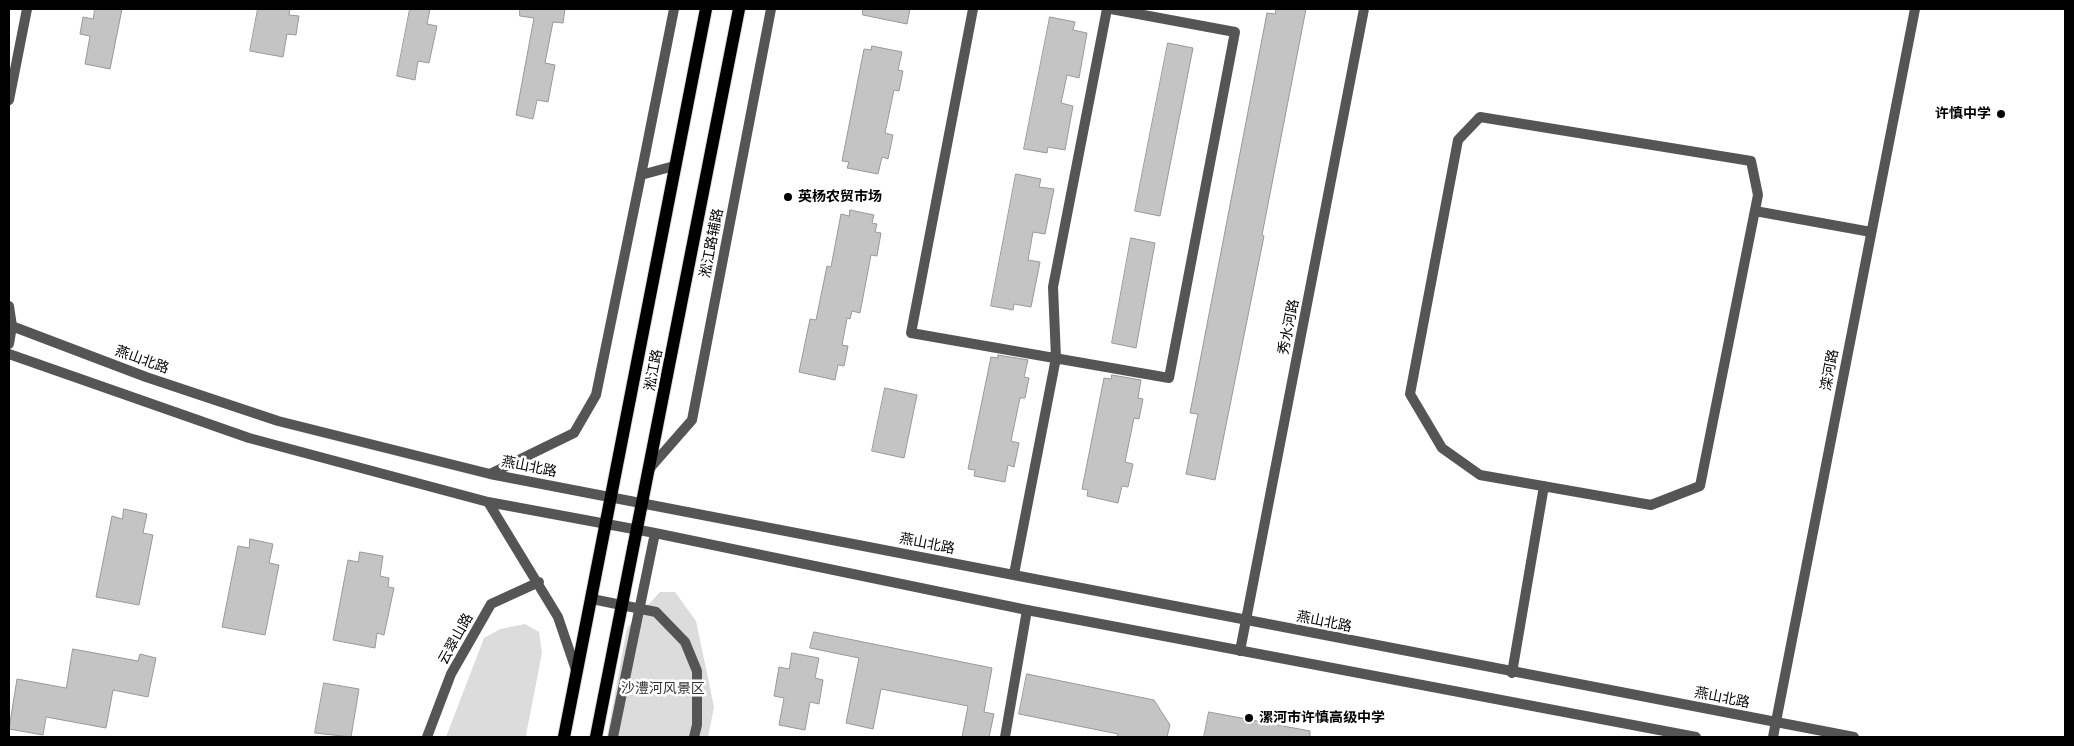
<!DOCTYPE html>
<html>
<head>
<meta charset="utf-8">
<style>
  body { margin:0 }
  #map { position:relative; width:2074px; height:746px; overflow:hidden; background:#fff; font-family:"IBM Plex Sans",sans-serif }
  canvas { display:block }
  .frame { position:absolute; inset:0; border:10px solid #000; pointer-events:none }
</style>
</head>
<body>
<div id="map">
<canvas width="2074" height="746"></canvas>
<div class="frame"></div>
</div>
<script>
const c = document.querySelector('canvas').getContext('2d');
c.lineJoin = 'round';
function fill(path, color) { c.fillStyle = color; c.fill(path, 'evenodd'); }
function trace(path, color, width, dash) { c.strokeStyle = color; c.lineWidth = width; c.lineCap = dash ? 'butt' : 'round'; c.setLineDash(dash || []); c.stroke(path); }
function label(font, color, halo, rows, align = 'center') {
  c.font = font + ' "IBM Plex Sans","Noto Sans SC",sans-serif'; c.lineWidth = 5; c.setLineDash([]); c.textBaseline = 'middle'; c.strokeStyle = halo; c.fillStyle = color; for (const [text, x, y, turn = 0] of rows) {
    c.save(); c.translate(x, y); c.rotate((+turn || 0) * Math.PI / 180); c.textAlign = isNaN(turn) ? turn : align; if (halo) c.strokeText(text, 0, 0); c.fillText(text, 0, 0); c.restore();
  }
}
fill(new Path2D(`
  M660,592H675L696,621L714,707L708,737H607L627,628Z
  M525,624L539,632L542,653L526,735L528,737H446L484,638L500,629Z`), '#dcdcdc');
const building = new Path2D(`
  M95,9H122L110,69L85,64L90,36L80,34L83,17L93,19Z
  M258,9H290L289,15L299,16L296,35L287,34L283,57L250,51Z
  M410,9H430L427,24L437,26L429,63L418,61L415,80L397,76Z
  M520,9H565L563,23L553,22L545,63L555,65L548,102L537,100L533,119L516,115L534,18L520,16Z
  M863,9H910L907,24L863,15Z
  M1276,9H1306L1262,235L1264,236L1215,480L1186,474L1198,414L1190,413L1267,13L1275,14Z
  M1050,17L1075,22L1073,30L1087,33L1079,78L1067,75L1061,103L1073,106L1065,150L1048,147L1047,153L1024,149Z
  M1168,43L1193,48L1160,216L1135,211Z
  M872,46L902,52L898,70L903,71L899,91L894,90L885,133L893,135L888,159L882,157L878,174L847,168L849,162L842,161L864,49L871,50Z
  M1016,174L1041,179L1039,187L1054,189L1045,234L1033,232L1028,260L1040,262L1031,307L1014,304L1013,310L991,306Z
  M850,210L874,215L872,223L877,224L875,232L881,233L877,256L871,255L860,313L852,311L850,319L847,318L842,345L848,346L844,366L838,365L835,380L799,372L810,319L816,320L827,266L831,267L841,214L849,216Z
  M1131,238L1155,243L1136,348L1112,343Z
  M998,355L1028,360L1024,377L1029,378L1025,398H1020L1011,441L1019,443L1014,467L1008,465L1005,482L974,476L975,470L968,469L991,357L998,358Z
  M1112,375L1141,380L1138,398L1143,399L1139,419L1134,418L1125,462L1133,464L1128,487L1122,486L1118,503L1087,496L1088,490L1082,489L1104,378L1111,379Z
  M885,388L917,395L904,458L872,451Z
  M124,509L147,514L143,533L153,535L139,605L96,597L112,516L122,519Z
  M250,539L273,544L269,563L279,565L265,635L222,627L238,546L249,548Z
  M360,552L383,556L380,576L389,578L388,587L394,588L384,635L377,633L375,648L333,640L348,560L358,562Z
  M814,632L992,668L984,712L994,714L989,737H962L968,706L881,689L873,729L846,723L859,658L810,648Z
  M73,649L138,661L140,654L156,658L148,697L113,690L106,728L46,717L43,735L9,729L17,679L66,688Z
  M792,653L819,658L815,678L823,680L819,704L810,702L805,730L779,725L784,698L774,696L779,667L789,669Z
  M1027,674L1154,700L1170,725L1167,737H1117L1118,734L1019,714Z
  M324,683L359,689L351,737L315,733Z
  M1209,712L1310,731V737H1204Z`);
fill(building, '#c4c4c4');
trace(building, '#999', 1);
const primary = new Path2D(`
  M564,737L706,9
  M596,737L739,9`);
trace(primary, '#dbdbdb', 14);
trace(new Path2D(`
  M973,9L911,333L1169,378L1235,32L1111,9
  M1480,117L1751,161L1758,195L1700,486L1651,505L1480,475L1442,448L1410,394L1458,140Z
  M641,175L674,9
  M1755,211L1871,232
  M650,468L692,420L771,9
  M1014,574L1056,358L1053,287L1107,9
  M1512,673L1544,486
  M1005,737L1027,610`), '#555', 10);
trace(new Path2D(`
  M9,100L27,9
  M9,306L12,326L9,344
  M9,325L146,377L278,421L490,474L1854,737
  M9,354L249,438L488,502L655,533L1027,610L1696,737
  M490,474L574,433L596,395L641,175L674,166
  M488,502L558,617L577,673
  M592,599L656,612L685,642L697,671V725L694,737
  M1240,651L1364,9
  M427,737L451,674L491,604L539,582
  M613,737L655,533
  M1773,737L1915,9`), '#555', 10);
trace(primary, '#000', 12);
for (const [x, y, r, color] of [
  [2001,114,5,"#000"],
  [788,197,5,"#000"],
  [1249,718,5,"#000"]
]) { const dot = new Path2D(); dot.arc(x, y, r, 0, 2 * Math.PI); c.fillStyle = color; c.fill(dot); trace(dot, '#fff', 2); }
label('bold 14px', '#000', '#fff', [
  ["许慎中学",1991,114,"right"],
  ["英杨农贸市场",798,197],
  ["漯河市许慎高级中学",1259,718]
], 'left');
label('14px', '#000', '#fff', [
  ["淞江路辅路",712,243,-79],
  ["秀水河路",1289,327,-79],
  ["燕山北路",142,360,20],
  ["淞江路",654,370,-79],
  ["滦河路",1830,370,-79],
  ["燕山北路",529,467,11],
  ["燕山北路",927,544,11],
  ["燕山北路",1324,622,11],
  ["云翠山路",456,639,-61],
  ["燕山北路",1722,698,11]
]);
label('14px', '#333', '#fff', [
  ["沙澧河风景区",663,689]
]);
</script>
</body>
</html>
